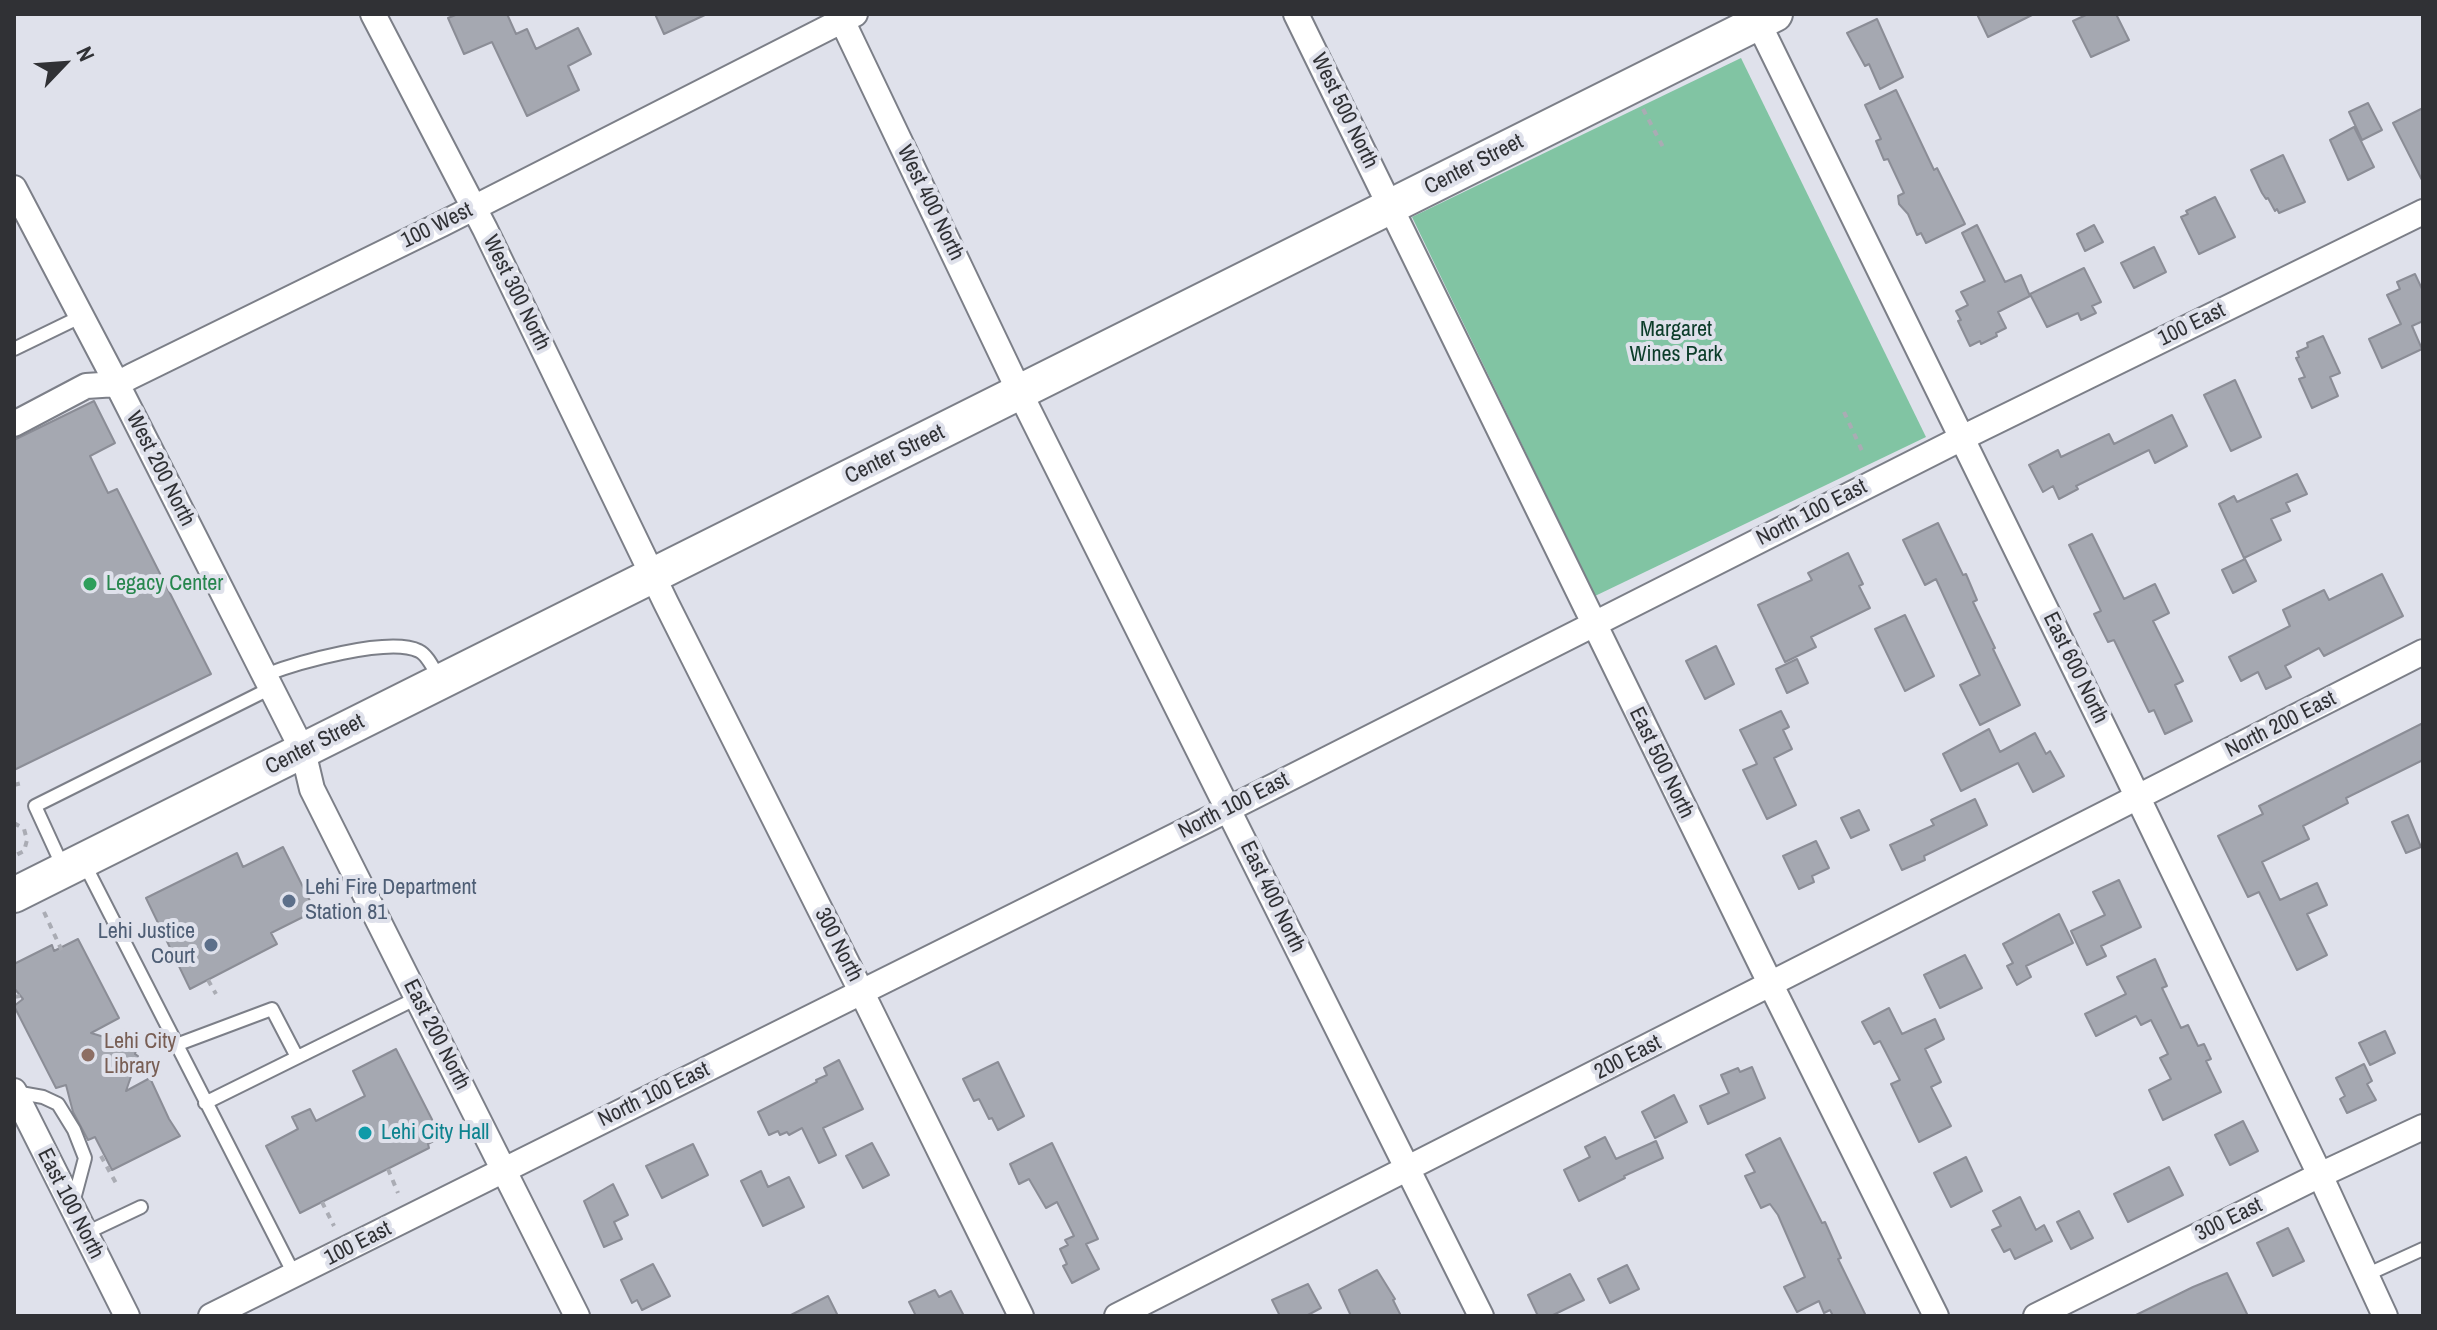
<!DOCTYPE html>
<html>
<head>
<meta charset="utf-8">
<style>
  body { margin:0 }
  #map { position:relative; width:2437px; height:1330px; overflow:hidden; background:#dfe1eb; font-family:"Archivo Narrow",sans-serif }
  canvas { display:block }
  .frame { position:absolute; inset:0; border:16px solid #303135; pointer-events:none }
  .north { position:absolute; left:24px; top:24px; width:80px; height:80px; -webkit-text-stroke:6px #dfe1eb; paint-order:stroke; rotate:65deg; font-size:22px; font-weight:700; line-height:32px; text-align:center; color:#303135 }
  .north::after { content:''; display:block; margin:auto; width:28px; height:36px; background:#303135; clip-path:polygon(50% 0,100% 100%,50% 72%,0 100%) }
</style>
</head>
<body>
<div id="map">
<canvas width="2437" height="1330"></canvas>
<div class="frame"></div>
<div class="north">N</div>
</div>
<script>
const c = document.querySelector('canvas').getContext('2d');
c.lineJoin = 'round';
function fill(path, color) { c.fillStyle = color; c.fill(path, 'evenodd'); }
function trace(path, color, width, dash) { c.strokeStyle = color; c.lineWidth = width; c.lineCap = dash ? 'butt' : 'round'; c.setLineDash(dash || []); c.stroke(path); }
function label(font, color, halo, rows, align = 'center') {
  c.font = font + ' "Archivo Narrow",sans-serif'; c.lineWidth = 8; c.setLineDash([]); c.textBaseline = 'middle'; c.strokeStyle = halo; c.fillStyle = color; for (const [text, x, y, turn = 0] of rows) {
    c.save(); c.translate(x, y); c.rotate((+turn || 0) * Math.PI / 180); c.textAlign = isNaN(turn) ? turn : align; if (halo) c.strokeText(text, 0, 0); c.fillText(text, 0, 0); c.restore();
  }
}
fill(new Path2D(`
  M1741,58L1926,437L1595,596L1412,217Z`), '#81c4a3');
const building = new Path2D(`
  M458,14H507L516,34L527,29L536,49L578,28L591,54L568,66L579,90L527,116L492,42L464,54L448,18Z
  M655,14H707L664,34Z
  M1977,14H2034L1988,37Z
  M2088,14H2116L2129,40L2091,57L2073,21Z
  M1877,19L1903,77L1880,89L1869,64L1865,66L1847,33Z
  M1896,90L1934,170L1937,168L1965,224L1926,243L1921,233L1917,235L1908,214L1899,204L1898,196L1904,193L1888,159L1884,160L1876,141L1881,139L1865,105Z
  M2368,103L2382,130L2362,140L2349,112Z
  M2423,108V182L2393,123Z
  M2354,127L2374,167L2348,180L2330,140Z
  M2283,155L2305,202L2279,213L2277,209L2275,211L2268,198L2266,199L2262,193L2251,170Z
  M2215,197L2235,237L2199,254L2181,217L2188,214L2186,211Z
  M1977,225L2005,282L2021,275L2030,296L1998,312L2006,328L1996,333L1997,336L1981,344L1980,341L1970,346L1958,321L1961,320L1956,311L1968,305L1961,292L1985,281L1962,233Z
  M2094,225L2103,242L2085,251L2077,234Z
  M2154,247L2166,272L2134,288L2121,263Z
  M2084,268L2101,302L2092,306L2096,313L2081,320L2078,313L2047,327L2030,294Z
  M2415,274L2423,291V321L2412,326L2422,349L2382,368L2369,339L2401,324L2387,295L2400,289L2397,282Z
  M2323,336L2340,373L2330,377L2338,396L2312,408L2299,379L2305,377L2296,358L2299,357L2297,352L2308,347L2307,343Z
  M2235,380L2261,437L2231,451L2204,395Z
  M94,401L115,443L90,456L108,493L117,489L211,674L14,770V440Z
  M2172,415L2187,446L2155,463L2149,450L2076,486L2078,489L2059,499L2053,486L2043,492L2029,465L2058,450L2061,457L2109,434L2114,444Z
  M2297,474L2307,494L2286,503L2290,511L2271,519L2281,540L2244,558L2219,504L2234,496L2237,502Z
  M1938,523L1963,575L1966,574L1977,600L1973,602L1995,648L1993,649L2020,705L1980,725L1960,685L1980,675L1936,579L1925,585L1903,540Z
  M2092,534L2124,599L2155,584L2169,613L2153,621L2183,681L2175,685L2192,721L2165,734L2154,710L2149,712L2114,640L2108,642L2094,614L2101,611L2069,545Z
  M1848,553L1863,584L1859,586L1870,608L1811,637L1816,647L1785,662L1758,605L1812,580L1808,573Z
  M2245,559L2256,581L2233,593L2222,570Z
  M2382,574L2403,616L2324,656L2319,648L2285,666L2291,677L2266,689L2258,672L2241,681L2229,657L2290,626L2283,610L2324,590L2329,600Z
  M1905,615L1934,676L1905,691L1875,629Z
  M1716,646L1734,684L1705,699L1686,661Z
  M1797,659L1808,683L1787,693L1776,669Z
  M1781,711L1789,727L1783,730L1792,749L1774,758L1796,805L1767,819L1743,770L1757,764L1740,730Z
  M2423,723V760L2346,798L2348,803L2303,826L2309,839L2262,862L2280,900L2317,883L2327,905L2307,914L2327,955L2297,970L2259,892L2248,897L2218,836L2263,814L2259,806Z
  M1989,729L2000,752L2035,733L2046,754L2050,751L2064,776L2033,792L2018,763L1961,791L1943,754Z
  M1975,799L1987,825L1924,856L1925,860L1902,870L1890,845L1934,825L1931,820Z
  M1859,810L1869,830L1851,838L1841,818Z
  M2408,815L2421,847L2406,853L2392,822Z
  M1816,841L1829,868L1812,876L1814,882L1799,889L1783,856Z
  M283,847L315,911L271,933L277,944L190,989L146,898L237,853L243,867Z
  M2119,880L2141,927L2101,946L2106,956L2087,965L2071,931L2105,915L2093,892Z
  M2059,914L2073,943L2026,966L2031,977L2017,985L2007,966L2013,963L2003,944Z
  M78,939L119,1018L91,1033L137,1047L135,1054L138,1056L126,1091L150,1078L169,1119L180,1136L112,1170L95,1137L88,1140L73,1112L66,1085L56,1088L14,1006L23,999L14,988V964L52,945L54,951Z
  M1965,955L1982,988L1940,1008L1924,975Z
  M2155,959L2167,986L2162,988L2181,1028L2188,1025L2198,1046L2204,1044L2211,1059L2206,1061L2221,1092L2163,1120L2149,1090L2171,1079L2160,1058L2168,1054L2151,1020L2141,1025L2136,1016L2096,1036L2085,1014L2126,994L2117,977Z
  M1889,1008L1902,1034L1935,1019L1944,1039L1925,1049L1941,1082L1931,1087L1951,1126L1919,1142L1891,1084L1900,1080L1880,1041L1874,1044L1862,1022Z
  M2385,1031L2395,1053L2370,1065L2359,1043Z
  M396,1049L441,1137L428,1144L429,1148L300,1213L266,1146L298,1129L292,1117L310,1109L316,1121L365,1096L353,1071Z
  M839,1060L863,1109L823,1128L836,1155L819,1163L802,1128L789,1135L787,1132L780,1135L778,1131L769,1135L758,1112L817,1082L816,1080L827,1075L824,1068Z
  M998,1062L1024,1116L998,1130L992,1118L989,1119L979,1099L974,1101L963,1079Z
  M2364,1064L2372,1081L2367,1084L2376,1100L2347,1113L2340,1099L2345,1096L2336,1078Z
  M1752,1067L1765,1098L1708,1124L1700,1106L1729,1093L1721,1075L1738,1068L1740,1072Z
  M1674,1095L1687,1122L1655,1138L1642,1112Z
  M2243,1121L2258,1151L2230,1165L2215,1135Z
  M1605,1137L1616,1159L1656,1141L1663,1158L1624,1176L1625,1178L1579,1201L1564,1170L1590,1157L1585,1147Z
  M1780,1138L1822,1223L1825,1222L1841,1258L1838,1259L1866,1316H1833L1830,1310L1824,1313L1819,1301L1797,1312L1784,1287L1805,1277L1778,1215L1770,1204L1761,1208L1745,1176L1755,1172L1746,1155Z
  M872,1143L889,1175L863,1188L846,1156Z
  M1052,1143L1098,1239L1086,1244L1099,1269L1072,1283L1063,1266L1067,1264L1060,1249L1068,1245L1065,1240L1074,1236L1057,1202L1046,1208L1029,1179L1019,1184L1010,1164Z
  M693,1144L708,1175L662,1198L646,1166Z
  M1966,1157L1982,1191L1951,1207L1934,1173Z
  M2169,1167L2183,1195L2128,1222L2114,1194Z
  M761,1171L768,1187L789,1177L804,1207L763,1226L741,1181Z
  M613,1184L628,1215L614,1222L622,1239L604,1247L584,1201Z
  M2020,1197L2036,1230L2044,1225L2052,1241L2015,1259L2010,1249L2004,1252L1992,1230L2001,1226L1993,1211Z
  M2079,1211L2093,1238L2071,1249L2057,1222Z
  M2288,1228L2304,1261L2273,1276L2257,1243Z
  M653,1264L670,1296L642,1310L637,1300L632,1303L621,1280Z
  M1627,1265L1639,1289L1610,1303L1598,1279Z
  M1377,1270L1395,1299L1393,1300L1401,1316H1351L1339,1290Z
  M2227,1273L2248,1316H2134L2193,1287Z
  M1570,1274L1584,1300L1551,1316H1538L1528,1295Z
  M1308,1284L1321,1308L1306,1316H1280L1272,1300Z
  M935,1290L939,1297L951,1291L964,1316H916L909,1302Z
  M828,1296L838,1316H789Z`);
fill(building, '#a5a8b1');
trace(building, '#8b8d96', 2);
const lane = new Path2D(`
  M14,349L82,316
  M265,675C296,663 389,636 419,651C428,655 435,672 441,681
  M84,863L295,1276
  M63,867L35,806L271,688
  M176,1045L272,1009L297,1057
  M15,1092L43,1097L58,1104L74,1130L85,1158L73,1203
  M205,1103L417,998
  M86,1233L141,1207
  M2366,1275L2423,1249`);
const street = new Path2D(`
  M373,14L485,229L666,603L861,991L1021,1316
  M839,14L1020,393L1481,1316
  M1296,14L1771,985L1936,1316
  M1754,14L2124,769L2320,1175L2385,1316
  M14,188L117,384L303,751L312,789L577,1316
  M14,424L86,386L117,384L132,376L442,224L855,14
  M14,1091L127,1316
  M211,1316L1203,822L1962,438L2423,212
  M1117,1316L2423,652
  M2036,1316L2320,1175L2423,1127`);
const secondary = new Path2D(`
  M14,895L1775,14`);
trace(lane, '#7c7f88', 16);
trace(street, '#7c7f88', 28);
trace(secondary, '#7c7f88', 38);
trace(new Path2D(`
  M1643,109L1663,147
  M1844,412L1864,455
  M14,785L22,783
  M14,823L24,829L27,840L24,851L14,856
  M44,912L62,951
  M208,980L216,994
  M14,997L20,996
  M101,1156L117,1185
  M388,1169L398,1193
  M322,1202L334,1226`), '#aaacb4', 4, [6, 6]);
trace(lane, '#fff', 12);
trace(street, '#fff', 24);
trace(secondary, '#fff', 34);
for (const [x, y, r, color] of [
  [90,584,8,"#2e9e5b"],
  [289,901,8,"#5c6f8a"],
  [211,945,8,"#5c6f8a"],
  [88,1055,8,"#8d6e63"],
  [365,1133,8,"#0f9aa8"]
]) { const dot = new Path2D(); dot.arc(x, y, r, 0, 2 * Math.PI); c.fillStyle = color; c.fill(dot); trace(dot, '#dfe1eb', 3); }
label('22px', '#303135', '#dfe1eb', [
  ["West 500 North",1344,111,64],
  ["Center Street",1474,165,-27],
  ["West 400 North",930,203,64],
  ["100 West",437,226,-26],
  ["West 300 North",516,293,64],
  ["100 East",2192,325,-26],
  ["Center Street",895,455,-26],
  ["West 200 North",160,469,63],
  ["North 100 East",1812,513,-27],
  ["East 600 North",2075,668,64],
  ["North 200 East",2281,725,-27],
  ["Center Street",315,745,-27],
  ["East 500 North",1661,763,64],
  ["North 100 East",1234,806,-27],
  ["East 400 North",1272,897,64],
  ["300 North",838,945,63],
  ["East 200 North",436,1035,63],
  ["200 East",1628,1058,-27],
  ["North 100 East",654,1095,-26],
  ["East 100 North",70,1204,63],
  ["300 East",2229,1220,-26],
  ["100 East",358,1244,-27]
]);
label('22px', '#0b3c29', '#dfe1eb', [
  ["Margaret",1676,330],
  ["Wines Park",1676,355]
]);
label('22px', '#27864d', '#dfe1eb', [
  ["Legacy Center",106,584]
], 'left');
label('22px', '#4e5e75', '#dfe1eb', [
  ["Lehi Fire Department",305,888],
  ["Station 81",305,913],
  ["Lehi Justice",195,932,"right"],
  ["Court",195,957,"right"]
], 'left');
label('22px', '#785e54', '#dfe1eb', [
  ["Lehi City",104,1042],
  ["Library",104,1067]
], 'left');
label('22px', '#0d838f', '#dfe1eb', [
  ["Lehi City Hall",381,1133]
], 'left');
</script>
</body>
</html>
